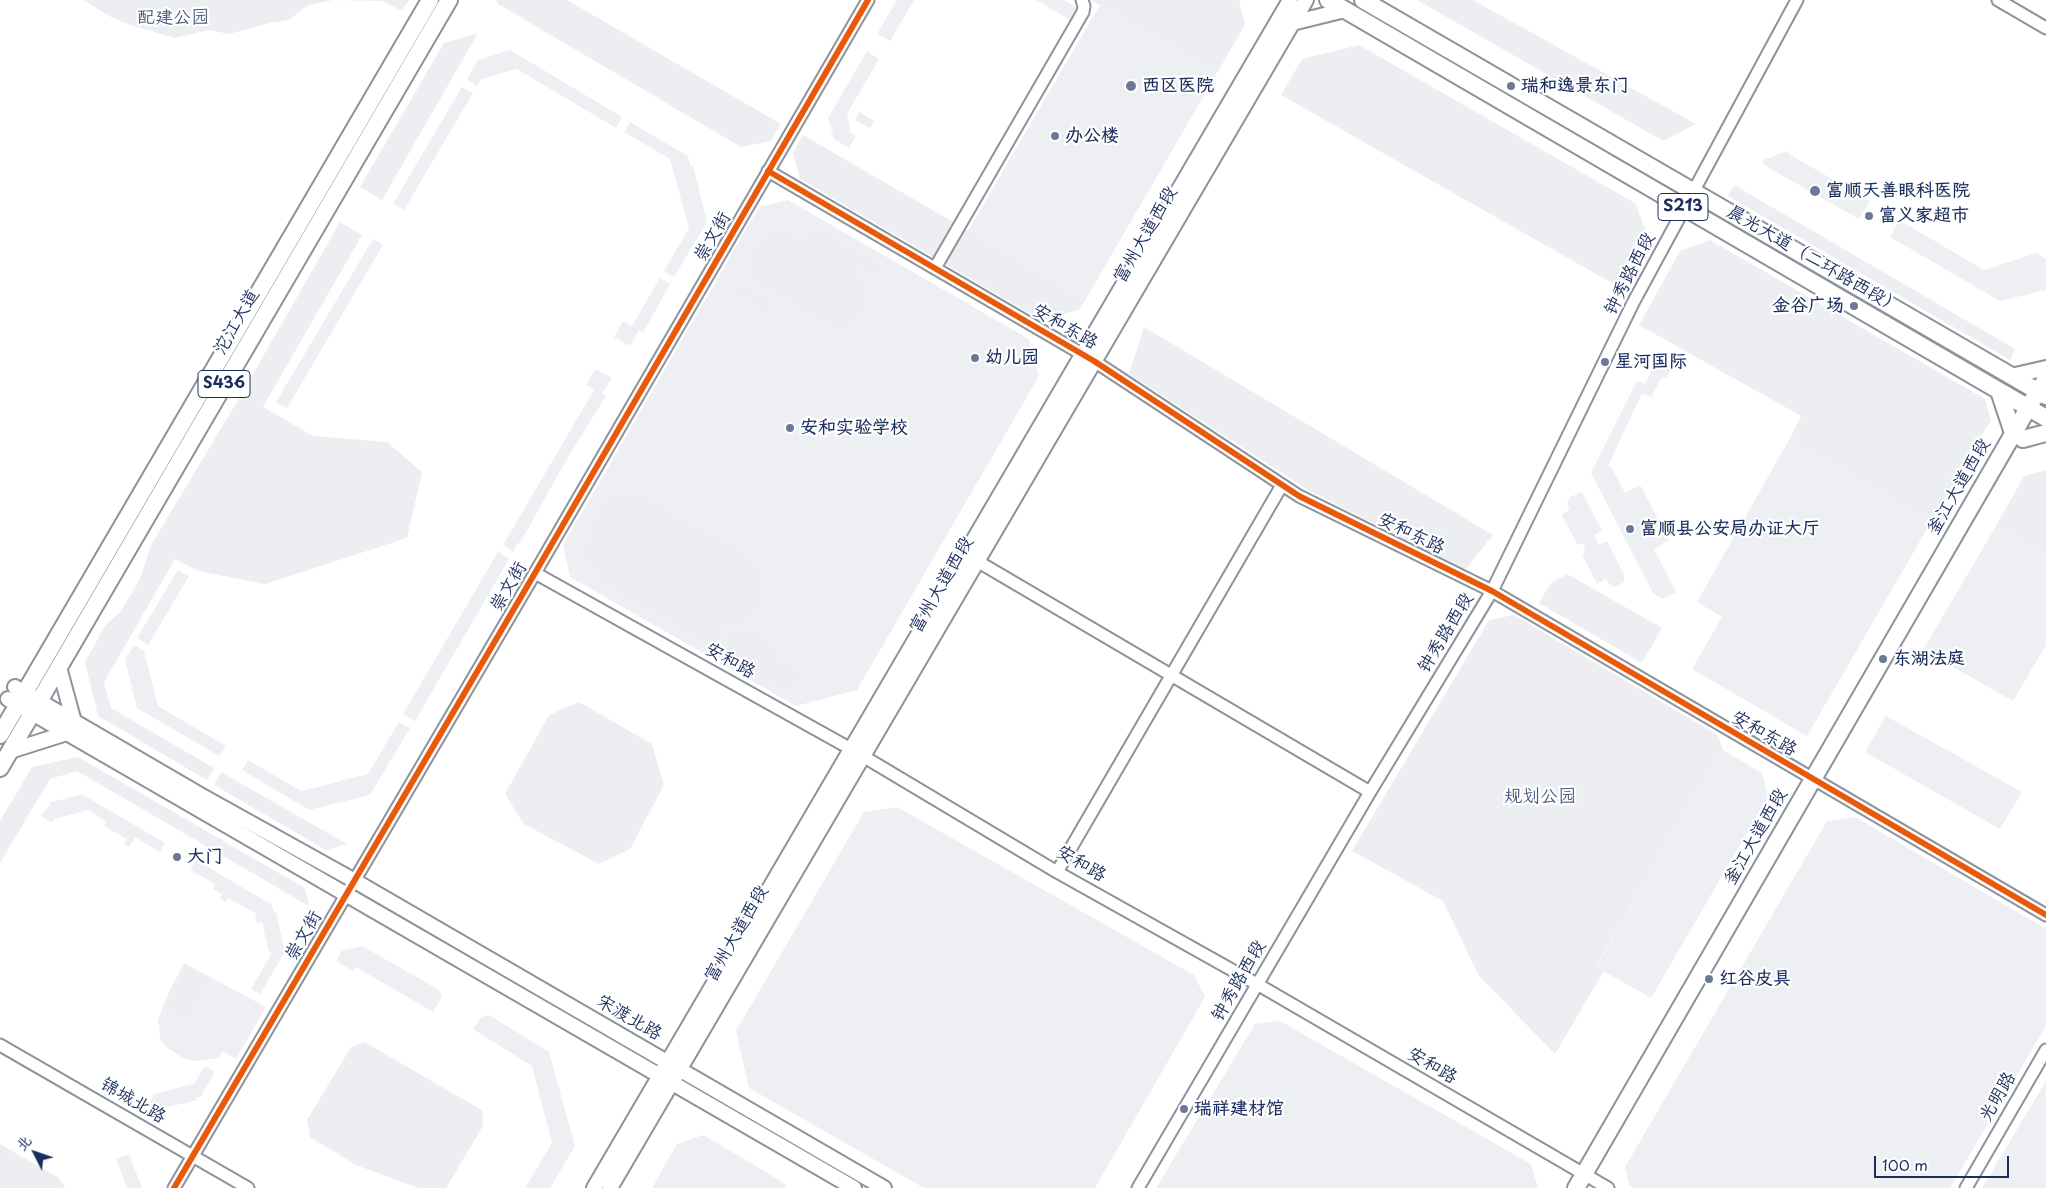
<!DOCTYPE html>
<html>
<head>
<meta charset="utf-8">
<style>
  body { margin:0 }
  #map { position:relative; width:2046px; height:1188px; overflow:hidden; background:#fff; font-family:"Playpen Sans","LXGW WenKai TC",sans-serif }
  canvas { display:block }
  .north { position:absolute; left:10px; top:1128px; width:50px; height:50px; -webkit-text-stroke:4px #fff; paint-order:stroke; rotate:311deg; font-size:14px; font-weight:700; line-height:20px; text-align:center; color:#1b2f5e }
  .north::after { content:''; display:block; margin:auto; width:18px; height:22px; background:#1b2f5e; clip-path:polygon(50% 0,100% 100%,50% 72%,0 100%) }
  .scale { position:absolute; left:1874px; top:1156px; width:135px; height:22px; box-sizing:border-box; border:2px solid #1b2f5e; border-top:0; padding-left:6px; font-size:15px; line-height:18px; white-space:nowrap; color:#1b2f5e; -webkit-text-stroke:4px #fff; paint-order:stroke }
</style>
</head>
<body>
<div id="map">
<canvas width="2046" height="1188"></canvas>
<div class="north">北</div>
<div class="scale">100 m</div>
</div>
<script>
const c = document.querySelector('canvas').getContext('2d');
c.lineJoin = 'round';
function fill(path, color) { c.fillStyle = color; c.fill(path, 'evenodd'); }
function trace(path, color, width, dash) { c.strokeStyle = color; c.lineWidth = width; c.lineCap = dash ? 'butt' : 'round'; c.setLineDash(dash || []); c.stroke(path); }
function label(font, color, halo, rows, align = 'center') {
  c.font = font + ' "Playpen Sans","LXGW WenKai TC",sans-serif'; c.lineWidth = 4.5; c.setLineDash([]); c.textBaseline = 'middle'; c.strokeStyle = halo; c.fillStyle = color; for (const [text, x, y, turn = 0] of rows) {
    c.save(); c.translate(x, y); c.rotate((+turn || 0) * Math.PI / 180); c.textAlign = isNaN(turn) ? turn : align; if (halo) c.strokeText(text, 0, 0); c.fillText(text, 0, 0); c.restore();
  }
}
fill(new Path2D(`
  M897,0H914L890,41L877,34Z
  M1036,0H1064L1079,9L1072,21Z
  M1100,5L1217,73L1086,299L968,231Z
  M510,50L622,117L616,128L517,69L481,79L477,86L467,79L478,60Z
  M867,51L879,59L847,114L851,133L856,136L849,148L834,139L828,118Z
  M462,87L473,93L404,210L393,204Z
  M630,122L688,156L691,167L693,166L707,222L674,277L664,271L689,228L670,159L624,132Z
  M1788,151L1789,154L1870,201L1859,219L1764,165L1763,160Z
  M788,200L1029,339L1039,376L857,690L796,706L570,577L563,545L759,207Z
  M1899,220L1984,270L2036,253L2046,259V290L2000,301L1890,237Z
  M373,239L383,245L287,408L276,402Z
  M660,278L670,284L643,333L639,330L630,346L614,337L623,321L632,326Z
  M1658,359L1673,366L1666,379L1662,377L1651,397L1642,393L1608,466L1612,468L1625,493L1640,485L1669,540L1654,549L1676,592L1662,599L1653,593L1591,473L1637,381L1645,384Z
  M595,369L612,378L602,394L606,396L568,457L520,543H518L513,552L503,545L594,390L586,385Z
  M1789,440L1931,522L1807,736L1692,669L1722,617L1697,602Z
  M1582,492L1602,531L1594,535L1599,545L1607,541L1624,575V582L1615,587L1608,583L1606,579L1597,584L1582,554L1585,553L1584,550L1585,548L1583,544L1581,545L1580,543L1577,544L1561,514L1570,510L1567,504L1570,497Z
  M1996,526L2046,555V645L2013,701L1923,650Z
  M498,552L509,559L415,721L403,714Z
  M178,570L189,576L148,645L137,638Z
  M134,645L144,651L158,706L226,746L219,756L137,708L125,660Z
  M1886,716L2022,792L2000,829L1865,752Z
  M399,722L410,728L370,795L309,810L242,770L248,760L301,791L368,774Z
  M1723,750L1762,773L1768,797L1651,998L1596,967Z
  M82,794L83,797L85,796L165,843L160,852L135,837L129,847L124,844L127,839L104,826L106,821L88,810L54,819L52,823L41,816L50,805L49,803Z
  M897,807L1194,975L1205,997L1095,1188H924L749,1088L736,1031L864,812Z
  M1855,817L2046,929V1026L1950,1188H1635L1629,1185L1625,1167L1827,821Z
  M196,860L272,905L274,912H276L285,952L260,994L251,989L272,953L269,952L262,922L257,923L255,917L257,914L228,898L225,902L220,899L222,894L213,889L215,884L190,870Z
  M362,946L439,990L442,997L433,1012L356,967L353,971L336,961L342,951Z
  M184,963L266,1007L236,1059L222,1051L219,1058L196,1061L185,1059L165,1046L160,1038L159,1024L157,1022L169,992Z
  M489,1015L549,1052L575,1146L550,1188H525L552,1143L532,1066L473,1029L481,1017Z
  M1280,1021L1531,1164L1538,1188H1156L1255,1024Z
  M205,1066L215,1072L201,1096L196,1098L197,1100L164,1108L163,1106L158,1107L150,1102L154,1094L194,1084Z
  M2046,1081V1188H1982Z
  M703,1135L768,1173L786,1185L784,1188H652L677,1144Z
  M129,1154L142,1188H127L116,1159Z`), '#edeff3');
fill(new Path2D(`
  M83,0H409L402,11L383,1L333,0L309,5L288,20L270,23L229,34L209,30L175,38L130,25L111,17Z
  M496,0H567L781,124L771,141L741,147L498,4Z
  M1091,0H1239L1245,25L1217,73Z
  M1417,0H1473L1696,124L1663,141Z
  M478,33L382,200L360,187L444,43Z
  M1359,45L1635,203L1647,234L1617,286L1281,95L1302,59Z
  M859,112L874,121L870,128L855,120Z
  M803,135L1086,299L1079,310L1041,320L800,179L793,153Z
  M1734,185L2015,349L2010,360L1728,196Z
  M340,222L362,235L263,407L313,436L387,442L422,472L407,538L265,584L198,571L175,559L104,682L111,708L214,768L207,780L98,716L85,662L105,626L121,611L140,579L151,545L241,395Z
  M816,226L887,267L880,278L859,266L855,273L863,281L868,299C863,312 852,321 845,333L748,280L754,271C747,252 761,225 784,232C791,235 798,240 805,244Z
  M1710,240L1985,399L1991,420L1931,522L1789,440L1801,416L1639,325L1680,251Z
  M738,281L774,301L768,313L731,292Z
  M1144,327L1493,535L1465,570L1308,490L1129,374Z
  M2046,470V555L1996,526L2024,476Z
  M627,492L639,494L749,555C754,561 759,567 762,574C768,591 757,617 740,624C735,626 730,627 725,628L714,647L592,578L598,568L580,558L591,540L590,527L599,507L609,498Z
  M1567,574L1662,628L1642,663L1539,603L1550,584Z
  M1514,615L1718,735L1723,750L1596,966L1604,971L1555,1054L1479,976L1443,901L1352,851L1489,620Z
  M745,626L782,648L776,658L801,673L788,695L719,653L732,632L739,636Z
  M579,702L652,744L664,785L630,849L599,864L524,824L505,794L549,715Z
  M78,757L305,888L309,906L77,771L50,779L0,863V821L32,767Z
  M221,772L347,844L326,850L214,785Z
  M188,968L209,980L186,1019L165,1007Z
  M364,1042L482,1110L483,1126L446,1188H418L356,1165L310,1137L307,1120L351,1047Z
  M0,1144L59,1178L65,1188H0Z`), '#edeef2');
const minor = new Path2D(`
  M1998,0L2046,28
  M768,171L1094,361L1299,496L1492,591L2046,915
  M935,268L1083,12L1084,6L1082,0
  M977,561L1370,792
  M535,573L851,749L1057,872L1257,984L1608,1188
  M1057,872L1282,485
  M0,1045L248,1188
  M174,1188L535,573L868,0
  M1138,1188L1370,792L1492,591L1633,303L1797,0
  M1966,1188L2046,1050`);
const major = new Path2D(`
  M1292,23L1345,10
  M2011,376L2046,368
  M2038,391L2046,376
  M59,667L74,722
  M15,687L202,796L355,881L884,1188
  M8,699L854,1188
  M10,751L67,733
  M594,1188L1290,0
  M610,1188L1306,0`);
const highway = new Path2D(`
  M1328,0L2046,418
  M1363,0L2046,396
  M1999,391L2013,433
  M2023,439L2046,433
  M0,735L430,0
  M0,768L449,0
  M1576,1188L2038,391`);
trace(minor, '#8e929a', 15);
trace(major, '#8e929a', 18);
trace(highway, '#8e929a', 20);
trace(minor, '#fff', 11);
trace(major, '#fff', 14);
trace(highway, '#fff', 16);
trace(new Path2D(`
  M768,171L1094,361L1299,496L1492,591L2046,915
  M174,1188L535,573L868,0`), '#e8590c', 6);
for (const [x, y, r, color] of [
  [1131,86,6,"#6b7896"],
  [1511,86,5,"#6b7896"],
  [1055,136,5,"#6b7896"],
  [1815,191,6,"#6b7896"],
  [1869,216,5,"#6b7896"],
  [1854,306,5,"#6b7896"],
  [975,358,5,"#6b7896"],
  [1605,362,5,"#6b7896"],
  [790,428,5,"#6b7896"],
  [1630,529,5,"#6b7896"],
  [1883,659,5,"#6b7896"],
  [177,857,5,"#6b7896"],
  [1709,979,5,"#6b7896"],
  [1184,1109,5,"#6b7896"]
]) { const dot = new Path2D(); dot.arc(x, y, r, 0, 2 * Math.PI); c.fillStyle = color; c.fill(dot); trace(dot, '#fff', 2); }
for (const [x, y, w] of [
  [1683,207,50],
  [224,384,52]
]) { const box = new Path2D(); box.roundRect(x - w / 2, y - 13.5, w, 27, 4); c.fillStyle = '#fff'; c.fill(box); trace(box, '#1b2f5e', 1); }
label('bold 16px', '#1b2f5e', null, [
  ["S213",1683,207],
  ["S436",224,384]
]);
label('18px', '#4c5c80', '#fff', [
  ["配建公园",173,18],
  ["规划公园",1540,797]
]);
label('bold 18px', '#1b2f5e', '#fff', [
  ["西区医院",1142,86],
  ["瑞和逸景东门",1521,86],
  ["办公楼",1065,136],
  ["富顺天善眼科医院",1826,191],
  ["富义家超市",1879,216],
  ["金谷广场",1844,306,"right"],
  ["幼儿园",985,358],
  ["星河国际",1615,362],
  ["安和实验学校",800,428],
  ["富顺县公安局办证大厅",1640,529],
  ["东湖法庭",1893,659],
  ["大门",187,857],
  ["红谷皮具",1719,979],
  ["瑞祥建材馆",1194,1109]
], 'left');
label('18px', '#1b2f5e', '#fff', [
  ["富州大道西段",1146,235,-60],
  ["崇文街",713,237,-60],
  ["晨光大道（二环路西段）",1814,260,30],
  ["钟秀路西段",1630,274,-63],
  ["沱江大道",237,322,-60],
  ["安和东路",1065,327,30],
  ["釜江大道西段",1959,487,-60],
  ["安和东路",1411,534,26],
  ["富州大道西段",942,585,-60],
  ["崇文街",509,587,-60],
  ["钟秀路西段",1446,633,-59],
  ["安和路",730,661,29],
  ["安和东路",1764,734,30],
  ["釜江大道西段",1756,837,-60],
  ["安和路",1081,864,30],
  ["富州大道西段",737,934,-60],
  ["崇文街",304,936,-60],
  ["钟秀路西段",1239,981,-60],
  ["宋渡北路",629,1018,30],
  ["安和路",1432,1066,30],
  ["光明路",1998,1097,-60],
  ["锦城北路",133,1101,30]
]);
</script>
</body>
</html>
